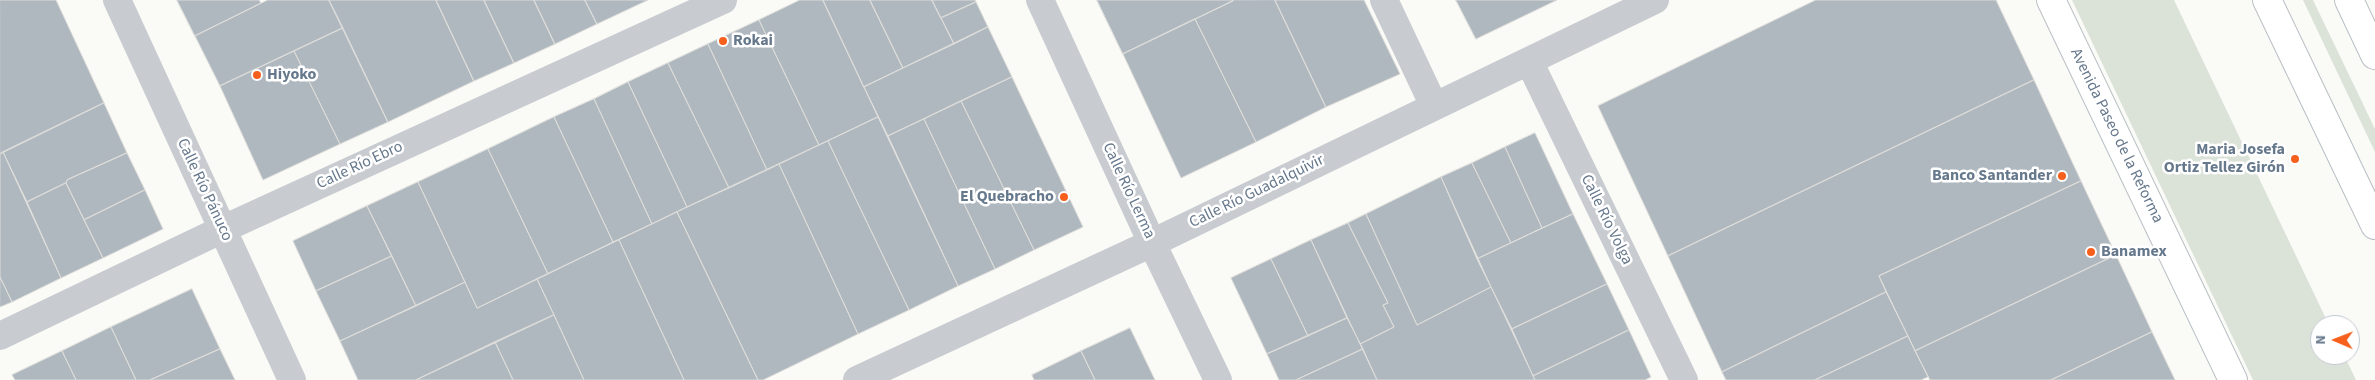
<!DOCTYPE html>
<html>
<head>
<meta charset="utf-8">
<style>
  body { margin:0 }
  #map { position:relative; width:2375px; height:380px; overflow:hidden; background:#fafaf7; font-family:"Source Sans 3",sans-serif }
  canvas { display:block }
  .north { position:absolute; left:2310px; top:315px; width:50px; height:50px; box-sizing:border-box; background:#fff; border:1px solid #c2c9d1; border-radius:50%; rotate:271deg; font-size:14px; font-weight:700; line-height:20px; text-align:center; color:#66788c }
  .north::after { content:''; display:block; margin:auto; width:18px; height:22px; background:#f65f1c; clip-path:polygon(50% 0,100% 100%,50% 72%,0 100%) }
</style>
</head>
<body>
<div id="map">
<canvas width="2375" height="380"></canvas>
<div class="north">N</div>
</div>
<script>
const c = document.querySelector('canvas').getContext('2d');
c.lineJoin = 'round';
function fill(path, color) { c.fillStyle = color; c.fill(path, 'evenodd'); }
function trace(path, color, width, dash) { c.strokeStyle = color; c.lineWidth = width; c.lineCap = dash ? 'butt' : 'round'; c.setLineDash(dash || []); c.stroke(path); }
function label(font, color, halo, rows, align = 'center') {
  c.font = font + ' "Source Sans 3",sans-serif'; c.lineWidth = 5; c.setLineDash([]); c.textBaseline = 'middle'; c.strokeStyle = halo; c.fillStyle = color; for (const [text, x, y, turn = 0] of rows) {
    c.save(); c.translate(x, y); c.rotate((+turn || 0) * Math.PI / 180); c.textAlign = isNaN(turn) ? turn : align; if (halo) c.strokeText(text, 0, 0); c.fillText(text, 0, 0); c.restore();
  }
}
fill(new Path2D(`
  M2072,0H2174L2329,325H2320V355H2344L2356,380H2253Z
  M2303,0H2313L2375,129V152Z`), '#dbe2d8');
const building = new Path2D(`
  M0,0H56L104,103L0,154Z
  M177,0H259L261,3L195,36Z
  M268,0H329L343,28L220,86L195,36Z
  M329,0H436L474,81L388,122Z
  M436,0H484L514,63L474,81Z
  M484,0H534L555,44L514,63Z
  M534,0H585L597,24L555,44Z
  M585,0H648L597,24Z
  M800,0H823L878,117L819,145L759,20Z
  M823,0H870L903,68L864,87Z
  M870,0H932L954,44L903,68Z
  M932,0H975L976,2L941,18Z
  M1097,0H1233V1L1123,54Z
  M1275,0H1364L1400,74L1326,107Z
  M1275,0L1326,107L1256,142L1195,19L1234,0Z
  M1456,0H1557L1476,39Z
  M1816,0H1996L2034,80L1668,256L1598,106Z
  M976,2L988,27L954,44L941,18Z
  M1195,19L1256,142L1181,178L1123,54Z
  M759,20L819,145L767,170L708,44Z
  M988,27L1012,77L888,136L864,87Z
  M343,28L388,122L340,144L294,51Z
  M708,44L767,170L729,188L668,63Z
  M294,51L340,144L263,180L220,86Z
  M668,63L729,188L687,207L628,82Z
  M1012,77L1083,227L1034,250L961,101Z
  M2034,80L2081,181L1879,276L1886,292L1722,372L1668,256Z
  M628,82L687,207L652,224L594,99Z
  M594,99L652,224L613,242L554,117Z
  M961,101L1034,250L995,269L924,119Z
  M104,103L127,153L67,180L66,183L27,202L3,152Z
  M554,117L613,242L548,274L488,149Z
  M878,117L958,286L909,310L828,141Z
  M924,119L995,269L958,286L888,136Z
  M1535,133L1573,214L1542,228L1505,147Z
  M828,141L909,310L858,334L779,164Z
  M1505,147L1542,228L1511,243L1472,163Z
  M488,149L548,274L477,308L418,182Z
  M3,152L61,278L12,302L0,277V154Z
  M127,153L145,190L84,220L66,183L67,180Z
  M1472,163L1511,243L1477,259L1441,177Z
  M779,164L858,334L763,380H758L677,212Z
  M1441,177L1491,287L1417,325L1366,214Z
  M2081,181L2116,255L1915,351L1879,276Z
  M418,182L465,282L416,306L367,206Z
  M66,183L103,258L61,278L27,202Z
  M145,190L163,229L103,258L84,220Z
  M367,206L392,256L316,291L293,241Z
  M677,212L758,380H684L619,240Z
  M1366,214L1417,325L1491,287L1535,380H1377L1360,344L1394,327L1383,305L1388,303L1348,223Z
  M1573,214L1607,284L1512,329L1477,259Z
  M1348,223L1388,303L1383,305L1394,327L1360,344L1311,240Z
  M619,240L684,380H584L554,315L537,279Z
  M1311,240L1347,318L1308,336L1271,259Z
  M2116,255L2152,332L2051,380H1930L1915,351Z
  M392,256L416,306L340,341L316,291Z
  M1271,259L1308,336L1267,354L1231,278Z
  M0,277L12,302L0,307Z
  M537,279L554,315L416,380H358L340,341L465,282L477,308Z
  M1607,284L1629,330L1533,376L1512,329Z
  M192,289L220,349L150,380H136L111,327Z
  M1886,292L1908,336L1815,380H1726L1722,372Z
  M554,315L584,380H513L495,342Z
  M1347,318L1363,349L1296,380H1279L1267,354Z
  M111,327L136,380H76L62,351Z
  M1130,328L1155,380H1095L1081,351Z
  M1629,330L1651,377L1645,380H1535L1533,376Z
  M2152,332L2175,380H2051Z
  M1908,336L1928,377L1921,380H1815Z
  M495,342L513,380H416Z
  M220,349L235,380H150Z
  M1363,349L1377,380H1296Z
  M62,351L76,380H15L12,375Z
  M1081,351L1095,380H1034L1032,375Z`);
fill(building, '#b0b8bf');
trace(building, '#dcdcd9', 1);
const secondary = new Path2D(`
  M2051,0L2233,380
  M2267,0L2375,225
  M2349,0L2375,55`);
trace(secondary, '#b9bfc5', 30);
trace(new Path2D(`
  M117,0L292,380
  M1040,0L1152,243L1218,380
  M1384,0L1434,106
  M1529,61L1684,380
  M0,336L223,229L723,0
  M857,380L1152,243L1655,0`), '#c8cbd0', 28);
trace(secondary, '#fff', 28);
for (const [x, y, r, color] of [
  [723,41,5,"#f65f1c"],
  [257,75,5,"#f65f1c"],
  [2295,159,5,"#f65f1c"],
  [2062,176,5,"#f65f1c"],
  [1064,197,5,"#f65f1c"],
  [2091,252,5,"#f65f1c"]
]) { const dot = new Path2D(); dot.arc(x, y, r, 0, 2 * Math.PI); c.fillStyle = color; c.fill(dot); trace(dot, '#fff', 2); }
label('bold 16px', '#66788c', '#fff', [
  ["Rokai",733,41],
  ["Hiyoko",267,75],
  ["Maria Josefa",2285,150,"right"],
  ["Ortiz Tellez Girón",2285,168,"right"],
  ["Banco Santander",2052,176,"right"],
  ["El Quebracho",1054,197,"right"],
  ["Banamex",2101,252]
], 'left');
label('16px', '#66788c', '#fff', [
  ["Avenida Paseo de la Reforma",2116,136,64],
  ["Calle Río Ebro",360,166,-25],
  ["Calle Río Pánuco",204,190,65],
  ["Calle Río Lerma",1128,191,65],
  ["Calle Río Guadalquivir",1257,192,-26],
  ["Calle Río Volga",1606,220,64]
]);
</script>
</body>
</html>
